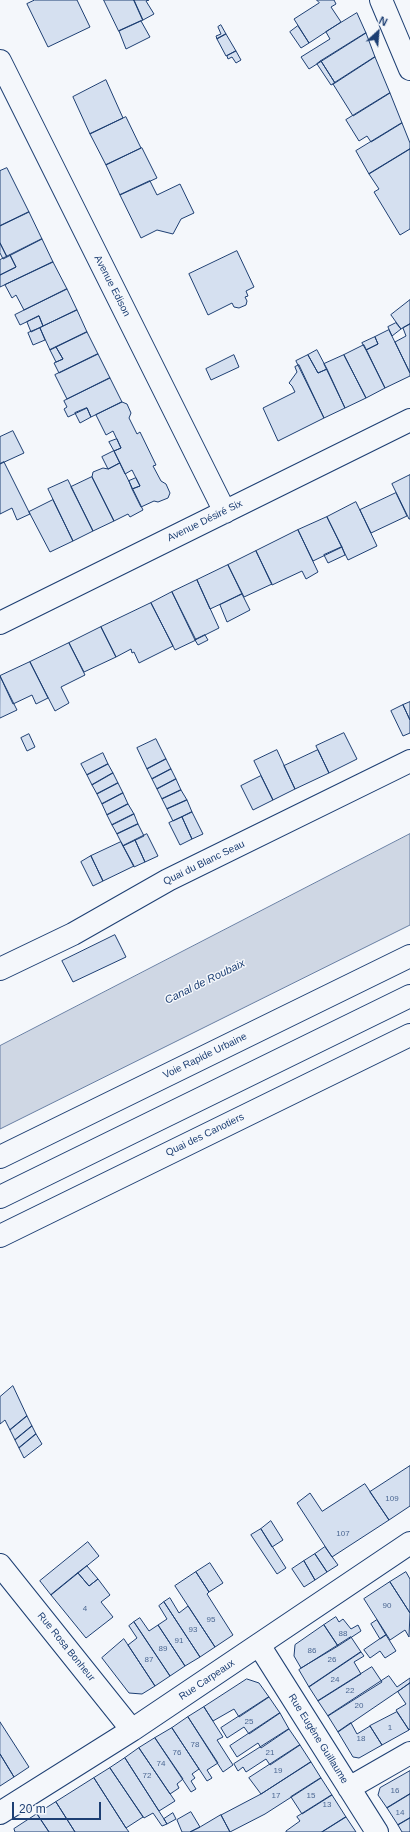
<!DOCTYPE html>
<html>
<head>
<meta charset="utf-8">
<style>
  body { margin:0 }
  #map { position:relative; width:410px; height:1832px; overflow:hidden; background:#f4f7fb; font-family:Arial,sans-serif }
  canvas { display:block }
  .north { position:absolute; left:358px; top:12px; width:40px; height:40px; -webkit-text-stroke:3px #f4f7fb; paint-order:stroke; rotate:26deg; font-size:11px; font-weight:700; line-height:16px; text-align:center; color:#1d3f73 }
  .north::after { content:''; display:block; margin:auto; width:14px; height:18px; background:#1d3f73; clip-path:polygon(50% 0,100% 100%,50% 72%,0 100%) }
  .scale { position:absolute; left:12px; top:1802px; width:89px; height:18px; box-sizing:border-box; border:2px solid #1d3f73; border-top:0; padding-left:5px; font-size:12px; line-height:14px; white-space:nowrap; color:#1d3f73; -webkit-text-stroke:3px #f4f7fb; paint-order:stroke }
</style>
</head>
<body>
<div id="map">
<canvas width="410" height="1832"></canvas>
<div class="north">N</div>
<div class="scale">20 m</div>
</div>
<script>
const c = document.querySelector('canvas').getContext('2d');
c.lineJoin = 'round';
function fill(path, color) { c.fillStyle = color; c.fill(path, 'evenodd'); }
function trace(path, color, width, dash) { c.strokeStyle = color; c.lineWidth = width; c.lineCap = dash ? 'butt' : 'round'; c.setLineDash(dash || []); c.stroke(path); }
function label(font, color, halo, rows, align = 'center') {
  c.font = font + ' Arial,sans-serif'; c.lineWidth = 3; c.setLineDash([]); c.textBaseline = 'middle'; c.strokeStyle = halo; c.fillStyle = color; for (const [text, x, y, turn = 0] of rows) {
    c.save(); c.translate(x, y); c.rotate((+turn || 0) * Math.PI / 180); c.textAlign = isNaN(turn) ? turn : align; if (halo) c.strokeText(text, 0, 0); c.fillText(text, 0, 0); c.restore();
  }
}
const water = new Path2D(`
  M410,834V925L0,1129V1046Z`);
fill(water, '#cfd7e4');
trace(water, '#687fa3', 1);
const building = new Path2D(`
  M35,0H77L90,27L48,47L27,4Z
  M104,0H134L143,20L119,31Z
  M134,0H149L146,1L154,14L143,20Z
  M317,0H334L336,4L331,7L341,22L309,43L294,19L319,3Z
  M357,13L366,33L309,69L301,57L330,39L326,32Z
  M141,21L150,37L126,49L119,31Z
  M221,25L226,34L217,39L216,36L221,34L218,27Z
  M298,26L309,43L301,48L290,32Z
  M366,33L375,57L335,83L321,61Z
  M226,34L236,51L226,56L217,39Z
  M236,51L241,60L236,63L232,57L228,59L227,56Z
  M375,57L390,93L353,116L333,84Z
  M321,61L335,83L331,85L317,64Z
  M106,80L123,118L90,134L73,97Z
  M390,93L402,123L371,142L367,136L359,141L346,120Z
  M126,117L141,148L106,165L90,134Z
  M402,123L410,143V149L369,174L356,151Z
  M142,148L157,178L120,195L106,165Z
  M410,149V229L400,235L374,192L379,189L369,174Z
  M7,168L29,212L0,226V171Z
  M150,181L157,195L180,184L194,213L181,219L173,234L157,230L141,238L120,195Z
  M29,212L42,239L7,257L0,243V226Z
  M42,239L53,262L0,287V275L16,267L10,255Z
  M0,243L7,257L3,259L0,253Z
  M237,251L254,287L246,291L248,296L245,297L247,301L246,305L239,308L234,307L232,303L208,315L189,274Z
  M10,255L16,267L0,275V260Z
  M53,262L67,289L24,310L16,295L12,298L5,285Z
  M67,289L77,310L43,326L39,316L20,325L15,315Z
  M410,300V324L401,329L391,315Z
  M77,310L87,332L50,350L40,328Z
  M39,316L43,326L31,332L27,322Z
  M396,323L401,329L392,336L388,327Z
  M410,324V373L395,342L406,336L403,328Z
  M40,328L45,340L33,345L28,333Z
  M389,330L410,373V376L385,388L366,350L378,344L375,337Z
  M87,332L98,354L59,373L54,363L63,359L56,347Z
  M375,337L378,344L366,350L362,343Z
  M364,345L385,388L366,398L344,355Z
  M56,347L63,359L56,362L50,350Z
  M317,350L327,369L318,373L308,355Z
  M98,354L110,378L67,399L55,375Z
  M234,355L239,367L211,380L206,369Z
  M308,355L318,373L327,369L345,408L324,418L296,361Z
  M344,355L366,398L345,408L324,364Z
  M299,365L324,418L278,441L263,408L295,392L292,386L289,383L297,372L295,367Z
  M110,378L122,402L91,417L87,408L68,417L64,409L67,407L64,401Z
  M122,402L127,404L131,413L129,418L137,434L140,432L156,465L153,466L161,481L166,484L170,493L168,498L158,502L154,501L141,507L132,489L140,486L132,470L125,474L114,451L121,448L113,431L106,435L96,415Z
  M87,408L91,417L80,423L75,413Z
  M13,431L24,453L0,464V437Z
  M117,439L121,448L114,451L109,442Z
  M114,451L120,463L108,469L102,457Z
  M4,462L30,514L17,520L12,508L0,514V464Z
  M120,463L143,510L130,517L128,514L114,521L92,477L93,472L103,468L108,469Z
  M410,475V519H409L392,484Z
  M92,477L114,521L93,531L71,487Z
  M136,478L140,486L132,489L129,481Z
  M68,480L93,531L73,541L48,489Z
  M396,493L407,516L371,533L360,510Z
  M53,500L73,541L50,552L29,512Z
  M356,502L377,546L348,560L327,517Z
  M327,517L342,547L313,561L298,530Z
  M298,530L318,572L306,579L302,571L272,585L256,551Z
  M342,547L345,555L328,563L324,555Z
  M256,551L272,584L244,597L228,565Z
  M228,565L242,594L210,609L197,580Z
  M197,580L219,628L195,640L172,592Z
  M172,592L196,640L175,650L151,603Z
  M242,594L250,610L227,622L220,605Z
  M151,603L173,646L139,663L134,652L132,653L131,649L116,657L101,627Z
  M101,627L116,657L84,672L69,643Z
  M205,635L208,640L198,645L195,640Z
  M69,643L85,675L61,687L69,703L55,711L30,662Z
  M30,662L48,698L36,704L32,695L13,704L0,676Z
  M0,676L17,710L0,718Z
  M410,702V720L403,705Z
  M403,705L410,720V733L403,736L391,711Z
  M344,733L357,759L329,773L316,746Z
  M29,734L35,747L27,751L21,738Z
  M156,739L166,759L147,769L137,748Z
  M277,750L295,789L273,800L254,761Z
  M318,750L329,773L295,789L284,766Z
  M103,753L108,764L87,775L81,764Z
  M166,759L171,769L152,779L147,769Z
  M108,764L113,773L92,785L87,775Z
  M171,769L176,779L157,789L152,779Z
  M113,773L118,783L97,794L92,785Z
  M261,776L273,800L253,810L241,786Z
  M176,779L181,790L162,799L157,789Z
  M118,783L123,793L102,804L97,794Z
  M181,790L187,800L167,809L162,799Z
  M123,793L128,804L107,815L102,804Z
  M187,800L192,812L173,821L167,809Z
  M128,804L134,814L112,825L107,815Z
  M192,812L203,834L192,839L182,817Z
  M134,814L138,824L117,834L112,825Z
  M182,817L192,839L180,845L169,823Z
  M138,824L144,836L123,846L117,834Z
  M147,834L158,856L145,862L135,840Z
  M135,840L145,862L134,867L123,846Z
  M121,842L134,866L103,881L91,856Z
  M91,856L103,881L93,886L81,862Z
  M115,935L126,957L73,982L62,961Z
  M13,1386L27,1416L10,1430L5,1420L0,1424V1397Z
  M27,1416L32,1426L15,1440L10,1430Z
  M32,1426L36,1434L19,1448L15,1440Z
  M36,1434L42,1444L24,1458L19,1448Z
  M410,1466V1506L389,1520L370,1492Z
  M365,1484L389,1520L332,1557L297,1503L310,1493L322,1511Z
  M271,1521L283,1540L272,1547L261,1529Z
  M261,1529L286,1568L277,1574L251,1535Z
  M88,1542L99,1556L51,1595L40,1581Z
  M325,1547L338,1565L327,1572L315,1554Z
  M315,1554L327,1572L315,1580L304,1561Z
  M304,1561L315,1580L304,1587L292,1569Z
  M210,1563L223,1583L209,1592L196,1572Z
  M87,1566L98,1579L89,1586L78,1573Z
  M196,1572L209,1592L207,1594L233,1635L215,1647L175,1586Z
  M406,1572L410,1579V1613L390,1582Z
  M78,1573L89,1586L98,1579L110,1595L101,1602L113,1617L86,1638L51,1595Z
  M390,1582L410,1613L409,1637L405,1630L390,1640L364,1599Z
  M170,1598L179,1613L188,1606L215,1647L200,1657L164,1602Z
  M164,1602L200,1657L185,1666L158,1625L167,1619L159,1606Z
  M336,1617L339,1622L343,1619L351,1629L358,1625L361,1631L338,1646L324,1625Z
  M140,1618L149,1631L158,1625L185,1666L170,1676L134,1622Z
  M377,1620L386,1635L380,1639L371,1624Z
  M134,1622L170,1676L155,1686L128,1645L137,1638L129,1626Z
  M324,1625L338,1646L301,1668L294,1656L295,1645Z
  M386,1635L396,1651L385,1658L380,1651L370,1658L364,1650Z
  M351,1637L361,1652L309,1687L299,1670Z
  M124,1639L155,1686L142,1694L129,1693L102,1658Z
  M361,1652L364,1656L354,1662L361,1674L318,1701L309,1687Z
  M372,1667L382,1682L328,1716L318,1701Z
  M389,1676L397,1687L410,1678V1683L338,1732L328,1716Z
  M247,1679L259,1683L269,1697L239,1717L234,1709L213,1721L204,1707Z
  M410,1683V1729L409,1730L396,1710L406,1704L398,1692Z
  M269,1697L280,1713L249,1734L244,1727L227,1738L221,1728Z
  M204,1707L223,1737L217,1740L233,1765L223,1772L188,1717Z
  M397,1712L409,1730L382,1745L370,1726Z
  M280,1713L289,1729L261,1748L258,1743L237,1757L230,1746Z
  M188,1717L218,1763L207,1770L212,1778L207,1781L172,1728Z
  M0,1722L29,1767L14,1777L0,1754Z
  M351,1723L357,1734L370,1726L382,1745L359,1758L353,1757L338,1732Z
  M172,1728L199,1769L192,1774L195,1778L191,1781L196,1789L191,1792L155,1738Z
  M289,1729L300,1745L270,1765L266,1759L246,1772L243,1767L238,1771L234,1764Z
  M155,1738L183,1779L177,1784L179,1788L170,1794L139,1748Z
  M300,1745L311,1762L261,1794L249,1778Z
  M139,1748L175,1801L159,1811L125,1758Z
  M0,1754L14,1777L0,1786Z
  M125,1758L164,1819L167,1824L162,1826L153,1813L144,1818L110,1768Z
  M311,1762L321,1778L265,1814L230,1832L221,1815L261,1794Z
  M110,1768L143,1817L126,1828L94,1778Z
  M410,1771V1794L387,1808L378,1795L380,1788Z
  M94,1778L126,1828L129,1832H75L56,1802Z
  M321,1778L332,1795L302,1814L291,1797Z
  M410,1794V1818L398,1825L387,1808Z
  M332,1795L346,1817L322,1832H286V1831L300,1821L297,1817Z
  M56,1802L75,1832H49L37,1814Z
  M191,1812L200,1827L190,1832H182L177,1820Z
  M173,1813L176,1819L167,1824L164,1819Z
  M37,1814L49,1832H15L14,1829Z
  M221,1815L230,1832H190L200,1827Z
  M346,1817L356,1832H322Z
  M410,1818V1832H402L398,1825Z`);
fill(building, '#d5e0f0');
trace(building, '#1d3f73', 1);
const minor = new Path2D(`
  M0,61L225,512
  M0,623L410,420
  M0,969L73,934L168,880L410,761
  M0,1236L410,1035
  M0,1565L132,1730
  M259,1645L377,1832
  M349,1788L410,1753
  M0,1813L132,1730L410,1543`);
const secondary = new Path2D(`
  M381,0L410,69`);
const trunk = new Path2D(`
  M0,1157L410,956
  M0,1197L410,996`);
trace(minor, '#1d3f73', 24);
trace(secondary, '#1d3f73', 24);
trace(trunk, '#1d3f73', 24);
trace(minor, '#f4f7fb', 22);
trace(secondary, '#f4f7fb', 22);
trace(trunk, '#f4f7fb', 22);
label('8px', '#4b6792', null, [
  ["109",392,1499],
  ["107",343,1534],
  ["90",387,1606],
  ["4",85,1609],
  ["95",211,1620],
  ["93",193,1630],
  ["88",343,1634],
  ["91",179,1641],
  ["89",163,1649],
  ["86",312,1651],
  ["87",149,1660],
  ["26",332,1660],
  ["24",335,1680],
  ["22",350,1691],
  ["20",359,1706],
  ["25",249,1722],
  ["1",390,1728],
  ["18",361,1739],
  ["78",195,1745],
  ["76",177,1753],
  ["21",270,1753],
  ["74",161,1764],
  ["19",278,1771],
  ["72",147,1776],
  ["16",395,1791],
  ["17",276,1796],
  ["15",311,1796],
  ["13",327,1805],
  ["14",400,1813]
]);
label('10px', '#1d3f73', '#f4f7fb', [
  ["Avenue Edison",112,286,63],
  ["Avenue Désiré Six",205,521,-26],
  ["Quai du Blanc Seau",204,863,-26],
  ["Voie Rapide Urbaine",205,1056,-26],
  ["Quai des Canotiers",205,1135,-26],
  ["Rue Rosa Bonheur",66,1647,51],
  ["Rue Carpeaux",207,1680,-34],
  ["Rue Eugène Guillaume",318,1739,58]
]);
label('italic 11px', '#1d3f73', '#f4f7fb', [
  ["Canal de Roubaix",205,982,-26]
]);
</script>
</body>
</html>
